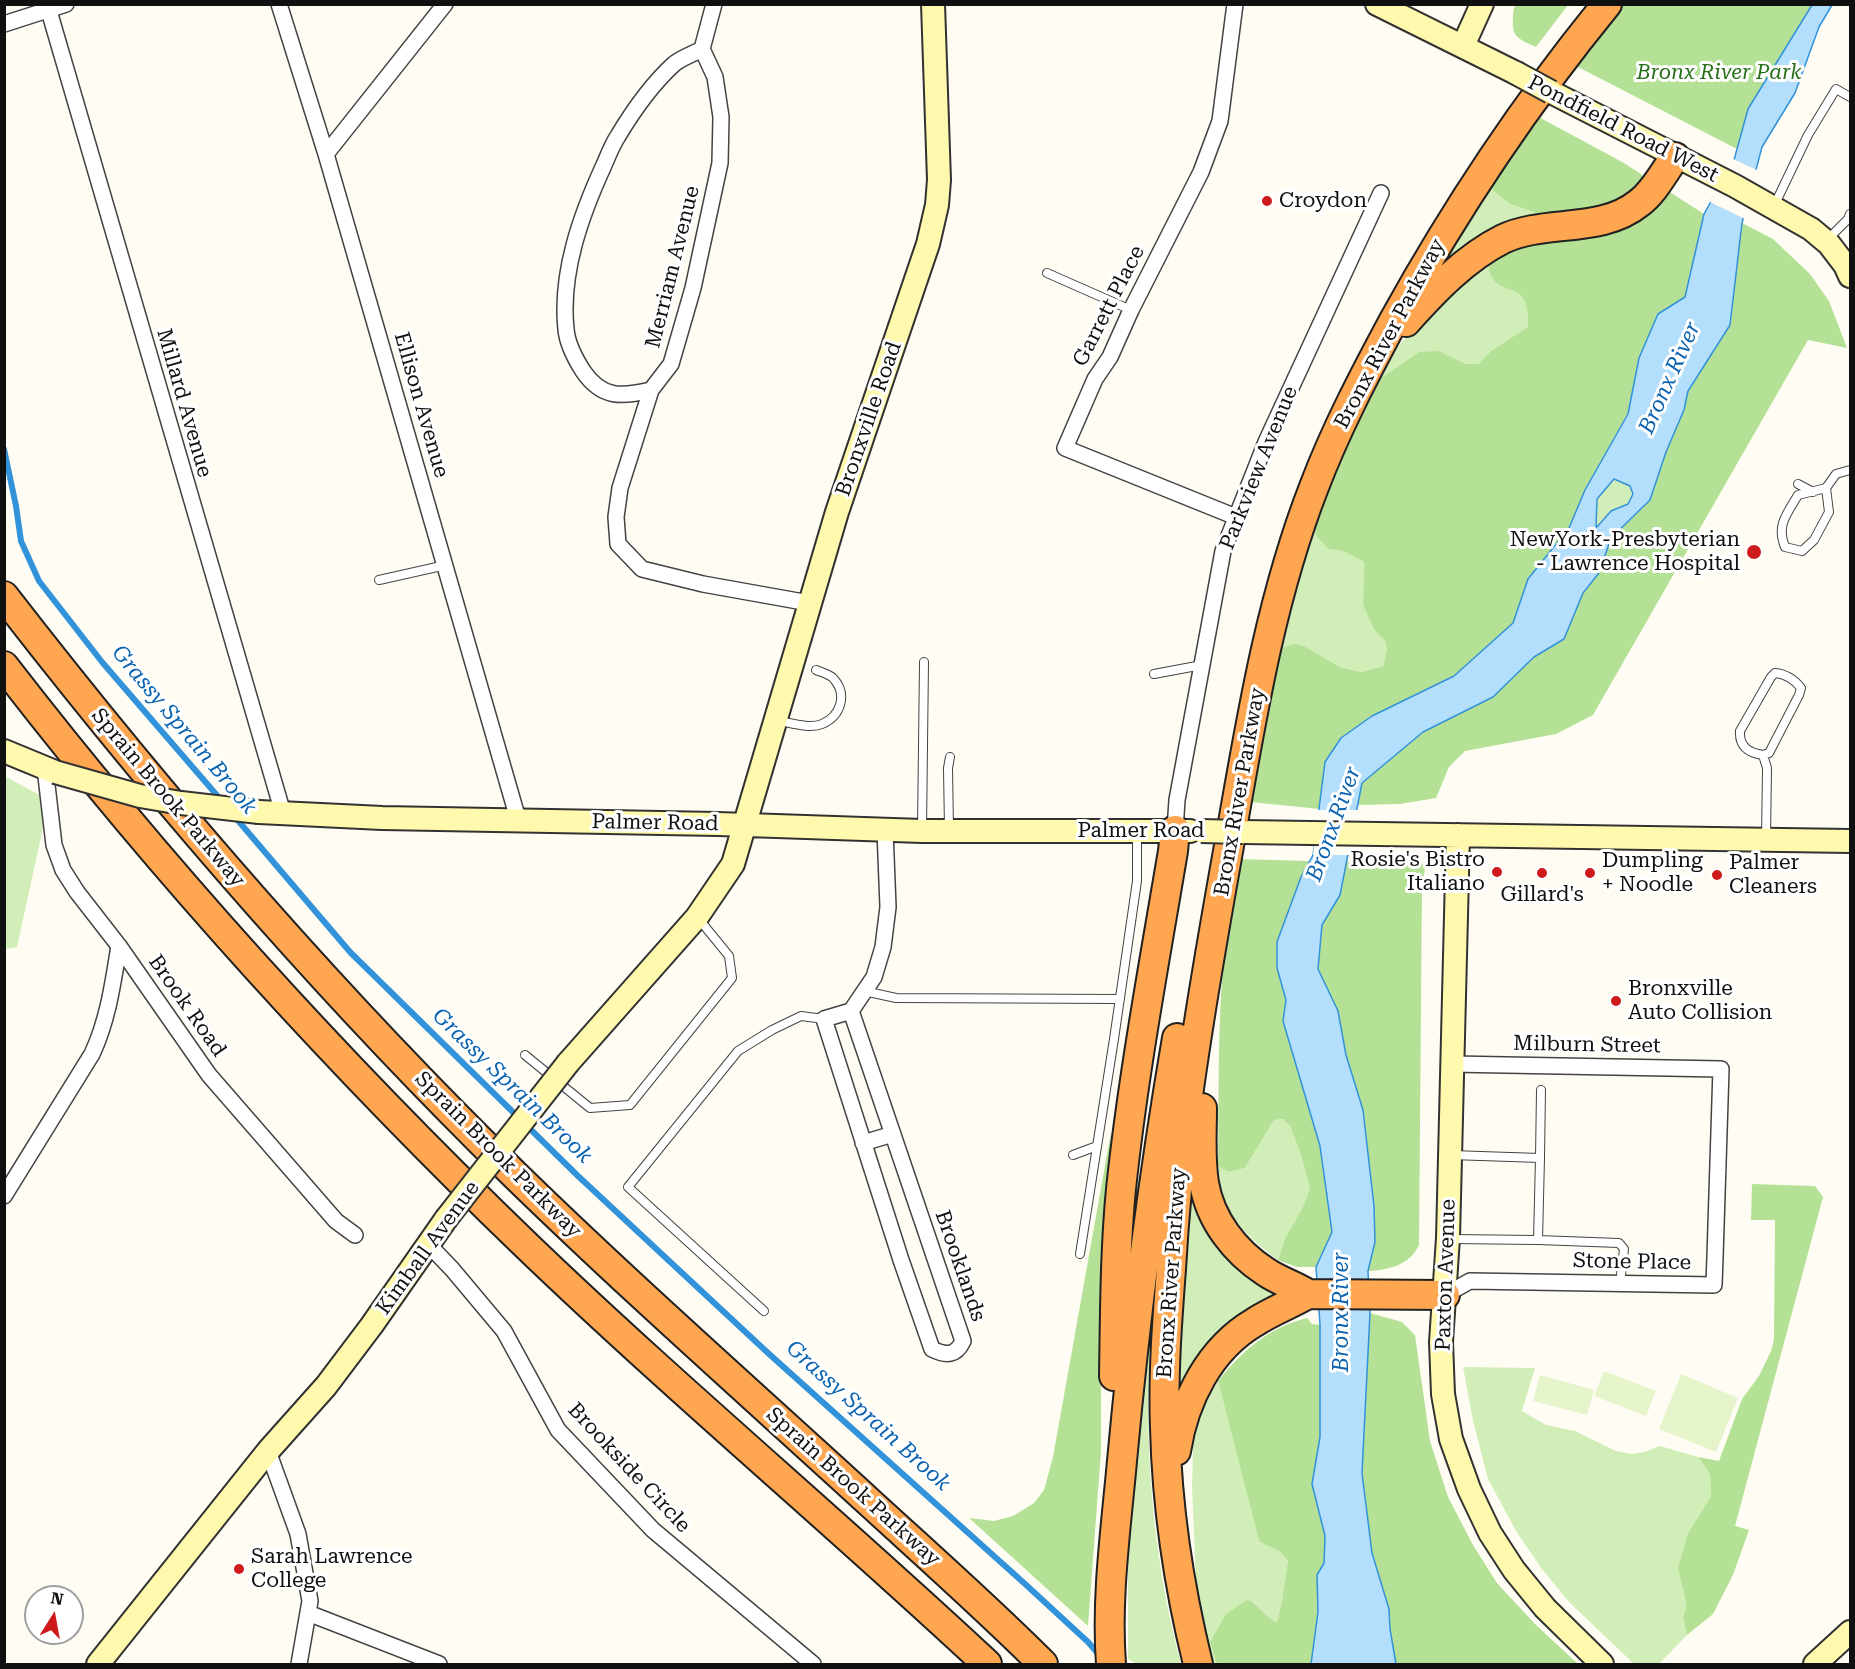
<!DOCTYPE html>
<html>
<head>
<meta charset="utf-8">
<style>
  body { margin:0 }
  #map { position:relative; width:1855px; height:1669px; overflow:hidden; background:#fffdf3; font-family:"Roboto Serif",serif }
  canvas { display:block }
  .frame { position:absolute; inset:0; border:6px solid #101010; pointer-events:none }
  .north { position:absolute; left:24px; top:1585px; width:60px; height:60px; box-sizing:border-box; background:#fff; border:2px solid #9f9f9f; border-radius:50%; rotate:11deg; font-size:16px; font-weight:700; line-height:24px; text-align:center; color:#101010 }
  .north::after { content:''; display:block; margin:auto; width:21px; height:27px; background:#cf1a1c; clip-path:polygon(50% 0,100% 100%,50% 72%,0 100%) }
</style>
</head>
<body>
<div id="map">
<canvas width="1855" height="1669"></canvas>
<div class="frame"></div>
<div class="north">N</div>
</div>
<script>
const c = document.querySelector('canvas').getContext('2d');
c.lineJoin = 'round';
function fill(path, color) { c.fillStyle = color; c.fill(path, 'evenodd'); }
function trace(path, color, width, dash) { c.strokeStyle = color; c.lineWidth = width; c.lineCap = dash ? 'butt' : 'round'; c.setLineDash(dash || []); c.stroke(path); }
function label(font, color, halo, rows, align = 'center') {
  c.font = font + ' "Roboto Serif",serif'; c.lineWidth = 6; c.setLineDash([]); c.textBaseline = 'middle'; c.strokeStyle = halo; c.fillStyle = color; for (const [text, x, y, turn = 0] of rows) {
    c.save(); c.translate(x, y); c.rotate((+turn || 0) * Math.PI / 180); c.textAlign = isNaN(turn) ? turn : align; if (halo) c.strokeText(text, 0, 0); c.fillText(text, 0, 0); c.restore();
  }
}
fill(new Path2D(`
  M1491,177L1493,191L1510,204L1545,216L1440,269L1448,249Z
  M1488,254L1498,283C1523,295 1530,296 1529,327L1491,351L1478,364H1466L1439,351L1370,386L1396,349L1443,294Z
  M1614,479L1630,486L1633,494L1628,504L1611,511L1596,529L1597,499Z
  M1312,524L1328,549L1343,551L1364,562L1363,605L1374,630L1385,641L1387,650L1383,666L1361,672L1340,667L1306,647L1281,648L1293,590Z
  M4,776L49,800L17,947L5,949Z
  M1283,1119L1290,1126L1301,1155L1310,1189L1302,1209L1285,1238L1278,1260C1255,1243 1232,1223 1222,1195C1219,1186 1219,1175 1218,1166L1228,1172L1245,1168L1274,1120Z
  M1193,1192L1283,1292L1180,1390L1179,1315L1187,1196Z
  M1149,1322L1151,1327C1143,1440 1152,1555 1181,1664H1137L1128,1659V1536Z
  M1463,1367L1535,1368L1522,1411L1546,1425L1575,1431L1616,1451L1632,1454L1644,1452L1660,1446L1698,1457L1710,1474L1711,1496L1688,1533L1679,1568L1685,1597L1686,1607L1683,1618L1687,1635L1659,1664H1634L1570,1603L1542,1569L1516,1531L1488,1479L1473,1421Z
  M1218,1381L1259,1541C1272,1550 1278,1546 1288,1561L1282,1600L1277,1622L1269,1620L1254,1602L1210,1642L1217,1664H1210L1204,1643L1196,1579L1192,1487L1193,1446L1202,1409Z`), '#d2eeb8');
fill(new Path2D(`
  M1516,5V4L1568,5L1536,47C1521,40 1511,38 1513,19C1513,13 1513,9 1516,5Z
  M1623,5H1812L1748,109L1737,149L1574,65Z
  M1535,115L1624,163L1641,174L1646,180L1611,210L1545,216L1510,204L1493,191L1491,177Z
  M1665,189L1704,214L1685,297L1658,314L1639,358L1628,413L1585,490L1569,528L1528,579L1513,623L1454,676L1372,716L1325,762L1320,809L1250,802L1281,648L1295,644L1306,647L1340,667L1361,672L1383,666L1387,650L1385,641L1374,630L1363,605L1364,562L1343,551L1328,549L1316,535L1312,524L1370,386L1419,352L1439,351L1466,364H1478L1491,351L1528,327C1531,277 1500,299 1490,273C1488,268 1489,260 1488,254Z
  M1742,223L1773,239L1810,274L1829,301L1847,348L1808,340L1593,715L1556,734L1465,751L1449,767L1436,798L1400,804L1358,805L1362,783L1423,732L1493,697L1534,657L1564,638L1583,593L1599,573L1611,538L1650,500L1666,452L1684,410L1688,391L1730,325Z
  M1238,859L1309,861L1301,877L1277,942V968L1286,1000L1283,1021L1320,1146L1332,1232L1316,1267H1297L1278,1260L1285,1238L1302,1209L1310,1189L1301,1155L1290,1126L1283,1119L1274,1120L1245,1168L1228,1172L1218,1166C1219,1084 1217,1000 1228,918C1231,898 1235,879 1238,859Z
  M1346,862H1422L1425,870L1422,886L1419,1245C1410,1265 1389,1270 1368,1271L1375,1242L1346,1055L1338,1011L1318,969L1322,925L1340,895Z
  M1111,1132L1101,1312V1451L1088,1626L969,1518L994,1521L1013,1516L1034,1503L1044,1490L1053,1457Z
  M1752,1184L1815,1186L1823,1197L1735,1526L1749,1530L1733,1575L1713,1614L1687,1635L1683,1618L1686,1607L1685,1597L1678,1568L1688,1533L1711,1496L1710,1474L1698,1457L1719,1461L1742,1399L1759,1376L1771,1351L1774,1339L1775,1220H1751Z
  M1370,1313L1402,1322L1415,1335L1430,1441L1448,1497L1473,1545L1497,1583L1535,1624L1578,1664H1396L1390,1629L1389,1609L1372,1553L1362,1473Z
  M1307,1318L1312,1324L1320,1325V1437L1312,1484L1325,1536L1324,1563L1317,1575L1318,1612L1311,1664H1217L1210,1642L1226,1614L1247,1600C1260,1603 1263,1618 1277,1622L1282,1600L1288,1561C1278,1546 1272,1550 1259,1541L1218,1381C1243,1350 1268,1328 1307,1318Z`), '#b5e196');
fill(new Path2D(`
  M1604,1371L1656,1391L1646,1416L1594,1396Z
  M1681,1374L1738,1398L1716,1452L1659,1429Z
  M1540,1375L1594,1390L1587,1415L1533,1401Z`), '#e5f4cb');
const water = new Path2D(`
  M1812,5H1832L1819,27L1795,93L1762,147L1742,223L1730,325L1688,391L1684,410L1666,452L1650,500L1611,538L1599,573L1583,593L1564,639L1534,657L1493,697L1423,732L1362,783L1340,895L1322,925L1318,969L1338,1011L1346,1055L1363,1110L1374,1206L1375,1242L1368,1271L1370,1313L1362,1473L1372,1553L1389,1609L1390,1629L1396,1664H1311L1318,1612L1317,1575L1324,1563L1325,1536L1312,1484L1320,1437V1325L1316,1267L1332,1232L1320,1146L1283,1021L1286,1000L1277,968V942L1301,877L1313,855L1325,762L1341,738L1372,716L1454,676L1513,623L1528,579L1569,528L1585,490L1628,414L1639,358L1658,314L1685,297L1704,214L1734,160L1748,109ZM1614,479L1630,486L1633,494L1628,504L1611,511L1596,528L1597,499Z`);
fill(water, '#b3defc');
trace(water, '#3292da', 1.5);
fill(new Path2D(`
  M1731,158L1759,171L1745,219L1710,202Z
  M1317,810H1359L1351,855H1313Z`), '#fffdf3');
trace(new Path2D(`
  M4,449L16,506L21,541L39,581L102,662L221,800
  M235,817L350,952L578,1176L768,1353L1024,1583L1088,1642L1101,1657`), '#3292da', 6);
const lane = new Path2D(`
  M1774,206L1808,135L1836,89L1850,97
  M1827,240L1848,219L1850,214
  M1047,273L1131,310
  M1798,484L1813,492
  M1826,488L1829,512L1814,540L1802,551L1785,547C1776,525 1787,514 1798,495L1826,488L1836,474L1850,470
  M379,580L446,565
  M1154,674L1202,665
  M779,721C791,723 810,729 822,724C841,716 848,694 833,678C829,674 821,672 816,670
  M1763,755C1749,753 1739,747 1740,731L1771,677L1775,673C1786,674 1794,679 1801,688L1799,695L1769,753L1763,755L1767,768L1766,838
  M922,829L924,662
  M949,830L948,768L950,757
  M864,991L896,998L1120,999
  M525,1055L590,1108L630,1105L732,978L729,956L698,918
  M1073,1155L1097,1146
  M1451,1155L1540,1158L1538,1240L1619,1243L1624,1249L1620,1284
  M1540,1158L1541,1090
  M1450,1239L1538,1240
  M1080,1254L1114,1039L1137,881V833
  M764,1311L628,1187L738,1051L772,1030L801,1016L824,1019`);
const street = new Path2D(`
  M47,4L283,813
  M279,4L326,154L518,819
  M714,4L702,49L715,77L721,117L720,163L693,288L671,364L651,390L620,488L616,517L618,544L642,569L703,584L809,603
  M1235,4L1220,121L1201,172L1131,310L1110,357L1095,379L1065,448L1236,517
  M4,24L66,4
  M326,154L445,4
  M651,390C622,397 602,399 583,371C576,360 567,343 566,329C560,273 581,215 604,165C608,156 612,145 618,136C633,111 652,84 674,64C681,58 693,54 702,49
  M45,768L54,845L63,870L77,892L119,946L209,1075L336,1221L355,1235
  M1175,830L1177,800L1223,551L1266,442L1381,193
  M851,1011L963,1341C956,1356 946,1356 932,1349L901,1260L824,1019L851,1011L874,977L883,947L888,907L885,830
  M863,1143L893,1134
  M4,1196L92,1054C108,1020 113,983 119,946
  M427,1243L452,1269L504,1331L558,1430L653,1530L813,1664
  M1445,1295L1470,1281L1714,1285L1715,1257L1721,1069L1452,1064
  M268,1451L298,1534L310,1601L299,1664
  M308,1613L439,1664`);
const secondary = new Path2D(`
  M1377,4L1516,73
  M1463,46L1482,4
  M1551,92L1735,186L1811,229L1829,244L1845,265L1850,276
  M4,751L55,772
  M259,812L382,818L718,824L922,831H1190
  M1243,832L1850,841
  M1458,835L1448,1238L1441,1342L1443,1394L1451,1439L1469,1489L1490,1533L1514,1570L1545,1608L1602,1664
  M568,1063L697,917L733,864L837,512L928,244L937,205L939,180L933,4
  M98,1664L268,1451L326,1386L372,1325L446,1219
  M1815,1664L1850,1632`);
const highway = new Path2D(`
  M1406,322C1434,291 1465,258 1503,239C1545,219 1601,234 1639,203C1654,192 1664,172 1675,157
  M4,596C162,800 330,994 515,1175C630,1287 750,1393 868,1501C927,1555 987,1608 1043,1664
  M4,666C164,873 340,1066 528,1247C677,1390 836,1523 987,1664
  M1202,1108C1202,1133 1200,1159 1204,1183C1210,1220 1235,1252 1266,1272C1279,1281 1294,1285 1308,1294L1445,1295
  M1114,1376C1115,1314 1115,1251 1121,1189C1133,1076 1154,964 1173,851L1175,830
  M1176,1451C1184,1400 1209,1349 1255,1322C1272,1311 1291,1304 1308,1294
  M1111,1664C1106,1597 1116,1528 1122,1461C1135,1319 1153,1178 1177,1038
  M1198,1664C1179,1587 1167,1508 1165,1428C1163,1375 1167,1322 1171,1269C1174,1216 1179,1163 1186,1111C1197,1026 1212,941 1227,857C1249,733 1268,605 1314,487C1336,429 1365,374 1394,320C1456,208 1526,103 1607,4`);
trace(lane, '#434343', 10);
trace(street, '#434343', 18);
trace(secondary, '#323232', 26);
trace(highway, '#212121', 32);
trace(lane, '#fff', 8);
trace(street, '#fff', 15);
trace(secondary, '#fff9ae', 22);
trace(highway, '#ffa651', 28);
const secondaryBridge = new Path2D(`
  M1516,73L1551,92
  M55,772L140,796L181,803L259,812
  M1201,831L1243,832
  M446,1219L568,1063`);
trace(secondaryBridge, '#323232', 26, []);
trace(secondaryBridge, '#fff9ae', 22);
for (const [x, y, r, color] of [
  [1267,201,6,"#cf1a1c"],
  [1754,552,8,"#cf1a1c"],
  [1497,872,6,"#cf1a1c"],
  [1542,873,6,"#cf1a1c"],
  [1590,873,6,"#cf1a1c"],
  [1717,875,6,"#cf1a1c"],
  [1616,1001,6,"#cf1a1c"],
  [239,1569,6,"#cf1a1c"]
]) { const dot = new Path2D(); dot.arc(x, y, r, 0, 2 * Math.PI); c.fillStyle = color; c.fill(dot); trace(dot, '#fff', 2); }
label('italic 21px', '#287019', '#fff', [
  ["Bronx River Park",1719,73]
]);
label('21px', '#101010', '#fff', [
  ["Pondfield Road West",1623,129,27],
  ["Merriam Avenue",673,267,-76],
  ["Garrett Place",1109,306,-63],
  ["Bronx River Parkway",1390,334,-62],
  ["Millard Avenue",184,403,74],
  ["Ellison Avenue",421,405,74],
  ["Bronxville Road",869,419,-71],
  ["Parkview Avenue",1259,468,-68],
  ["Bronx River Parkway",1240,792,-80],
  ["Sprain Brook Parkway",168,798,50],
  ["Palmer Road",655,823,1],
  ["Palmer Road",1141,831],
  ["Brook Road",187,1006,55],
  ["Milburn Street",1587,1045,1],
  ["Sprain Brook Parkway",498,1155,45],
  ["Kimball Avenue",428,1248,-54],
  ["Stone Place",1632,1262,1],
  ["Brooklands",960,1266,71],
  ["Bronx River Parkway",1172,1273,-86],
  ["Paxton Avenue",1446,1275,-88],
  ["Brookside Circle",629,1468,47],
  ["Sprain Brook Parkway",853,1487,42]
]);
label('21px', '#101010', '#fff', [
  ["Croydon",1279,201],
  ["NewYork-Presbyterian",1740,540,"right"],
  ["- Lawrence Hospital",1740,564,"right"],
  ["Rosie's Bistro",1485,860,"right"],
  ["Italiano",1485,884,"right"],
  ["Dumpling",1602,861],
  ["+ Noodle",1602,885],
  ["Palmer",1729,863],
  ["Cleaners",1729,887],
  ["Gillard's",1542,895,"center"],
  ["Bronxville",1628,989],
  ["Auto Collision",1628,1013],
  ["Sarah Lawrence",251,1557],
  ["College",251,1581]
], 'left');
label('italic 22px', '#0c63b0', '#fff', [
  ["Bronx River",1670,378,-66],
  ["Grassy Sprain Brook",184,730,50],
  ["Bronx River",1334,824,-70],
  ["Grassy Sprain Brook",512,1086,44],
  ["Bronx River",1342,1312,-90],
  ["Grassy Sprain Brook",868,1416,42]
]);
</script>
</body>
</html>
